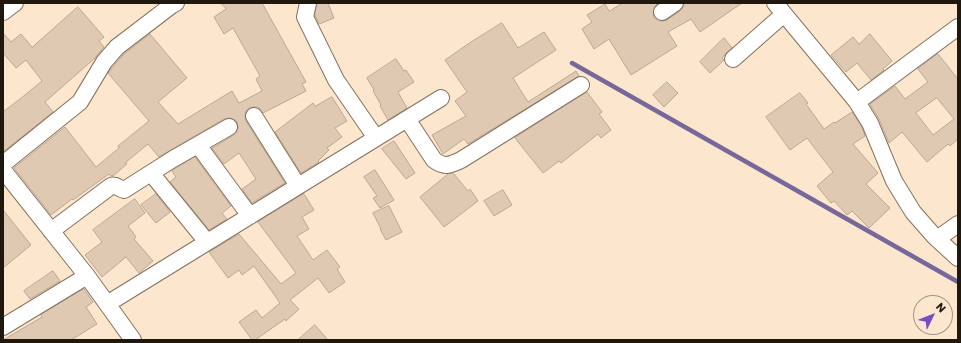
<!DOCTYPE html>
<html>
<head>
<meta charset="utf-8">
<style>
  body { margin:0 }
  #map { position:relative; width:961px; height:343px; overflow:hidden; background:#fce6ce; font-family:Poppins,sans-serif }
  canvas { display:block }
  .frame { position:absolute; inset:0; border:4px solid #1f180f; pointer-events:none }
  .north { position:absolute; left:913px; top:295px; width:40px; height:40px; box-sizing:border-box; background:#fce6ce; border:1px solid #a49482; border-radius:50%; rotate:47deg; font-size:11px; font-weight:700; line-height:16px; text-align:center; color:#1f180f }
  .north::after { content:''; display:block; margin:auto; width:14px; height:18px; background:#744ec7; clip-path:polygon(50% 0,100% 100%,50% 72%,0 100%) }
</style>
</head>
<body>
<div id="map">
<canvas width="961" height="343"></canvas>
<div class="frame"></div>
<div class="north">N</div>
</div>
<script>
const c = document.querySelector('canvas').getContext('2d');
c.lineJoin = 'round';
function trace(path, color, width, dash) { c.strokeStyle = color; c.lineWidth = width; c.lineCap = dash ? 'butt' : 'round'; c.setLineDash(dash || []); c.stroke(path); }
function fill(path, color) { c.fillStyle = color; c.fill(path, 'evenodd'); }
trace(new Path2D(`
  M572,63L958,282`), '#76689a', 4.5);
const building = new Path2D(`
  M221,3H262L306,82L302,84L306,91L263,113L258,107H254L249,108L246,111L245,116L246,121L285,183L252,203L242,189L256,179L239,153L224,164L212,148L234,135L237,131L238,127L237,122L233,119L229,118L224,119L159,157L148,144L125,163L127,164L113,176H111L109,174L73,200L72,199L51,215L14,168L65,127L96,167L119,148L118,146L149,121L108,73L112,68L124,54L150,34L187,78L158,102L178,124L232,91L239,103L262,91L256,79L260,76L233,28L224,34L214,17L226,9Z
  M317,3H328L334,18L319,24L315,15Z
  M623,3H658L654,8L653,13L654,18L658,20L662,21L667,20L680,11L683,7L684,3H742L700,32L691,19L668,32L677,46L631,75L609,39L594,49L582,29L592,22L587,15L605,4L609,11Z
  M78,7L104,37L99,41L104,47L95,58L45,102L53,112L3,152V112L20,99L42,81L26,60L16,68L3,53V33L11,42L21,34L32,47Z
  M502,23L518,48L544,32L556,50L513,78L528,102L576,71L579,76L468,144L464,139L443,154L432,135L466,116L455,101L467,92L445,60L471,42Z
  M870,34L892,61L883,69L884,70L871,80L857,63L846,72L831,55L853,37L859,44Z
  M724,38L732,48L727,52L722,58L724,60L710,73L700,62Z
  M938,54L958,79V139L950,146L948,144L927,162L902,132L889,143L879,119L870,104L895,86L905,99L928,82L918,69ZM937,98L954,119L933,135L916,113Z
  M396,59L404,71L406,70L414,82L398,92L407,108L388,120L380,106L381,105L373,91L374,90L367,78Z
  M667,82L678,93L664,107L653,95Z
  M587,92L602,112L599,114L611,130L601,138L598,134L561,163L559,161L543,173L515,138Z
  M800,93L808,103L806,104L824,129L834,122L835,123L852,112L862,127L865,136L853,144L878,173L866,184L890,208L869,228L852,211L847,215L834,201L831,203L817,186L833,172L807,138L790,150L766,117Z
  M332,97L347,121L335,128L342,137L327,148L329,150L318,161L319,162L301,173L275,132L313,103L315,106Z
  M394,141L415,173L406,179L382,149Z
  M195,157L231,206L222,213L227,219L209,230L170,182L176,177L172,171Z
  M375,170L394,200L380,208L373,198L377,196L364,177Z
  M453,173L468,191L470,189L478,201L444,227L420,197L448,174Z
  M503,190L512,205L494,216L484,201Z
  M156,194L170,212L156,223L141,205Z
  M304,194L314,210L302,217L309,229L297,236L313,260L327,250L340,267L337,269L345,282L329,293L318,278L290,300L299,309L286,321L285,319L255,340H252L239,322L256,310L262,318L280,303L254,266L242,275L239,270L228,278L209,252L239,234L281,284L296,273L258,222Z
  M135,199L145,213L128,226L136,237L134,239L153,261L139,273L126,257L102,277L85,255L102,242L93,230Z
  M389,206L402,232L386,240L380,229H381L373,213Z
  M3,210L31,245L3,268Z
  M53,271L60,281L30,299L24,291Z
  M84,289L93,302L86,307L97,324L71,340H3L42,317L41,315Z
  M315,325L328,340H298Z`);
fill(building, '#dfc9b2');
trace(building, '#bca790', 1);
const minor = new Path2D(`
  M308,3L305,17L336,80L376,138
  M775,3L857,102L870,123L894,181L913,212L934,236L958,258
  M3,12L15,3
  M662,12L675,3
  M733,59L784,14
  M857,102L958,27
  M254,116L298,186
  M407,119L434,160C445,168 450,165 461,160L581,85
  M198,145L250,216
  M3,164L80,102L104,62L117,47L172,5L176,3
  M3,170L87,276L133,340
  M151,173L207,242
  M51,231L111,186C116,184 119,189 124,190L173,159L229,127
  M937,239L958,224
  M107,304L441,98
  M3,327L87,276`);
trace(minor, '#85725c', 18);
trace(minor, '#fff', 16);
</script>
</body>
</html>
